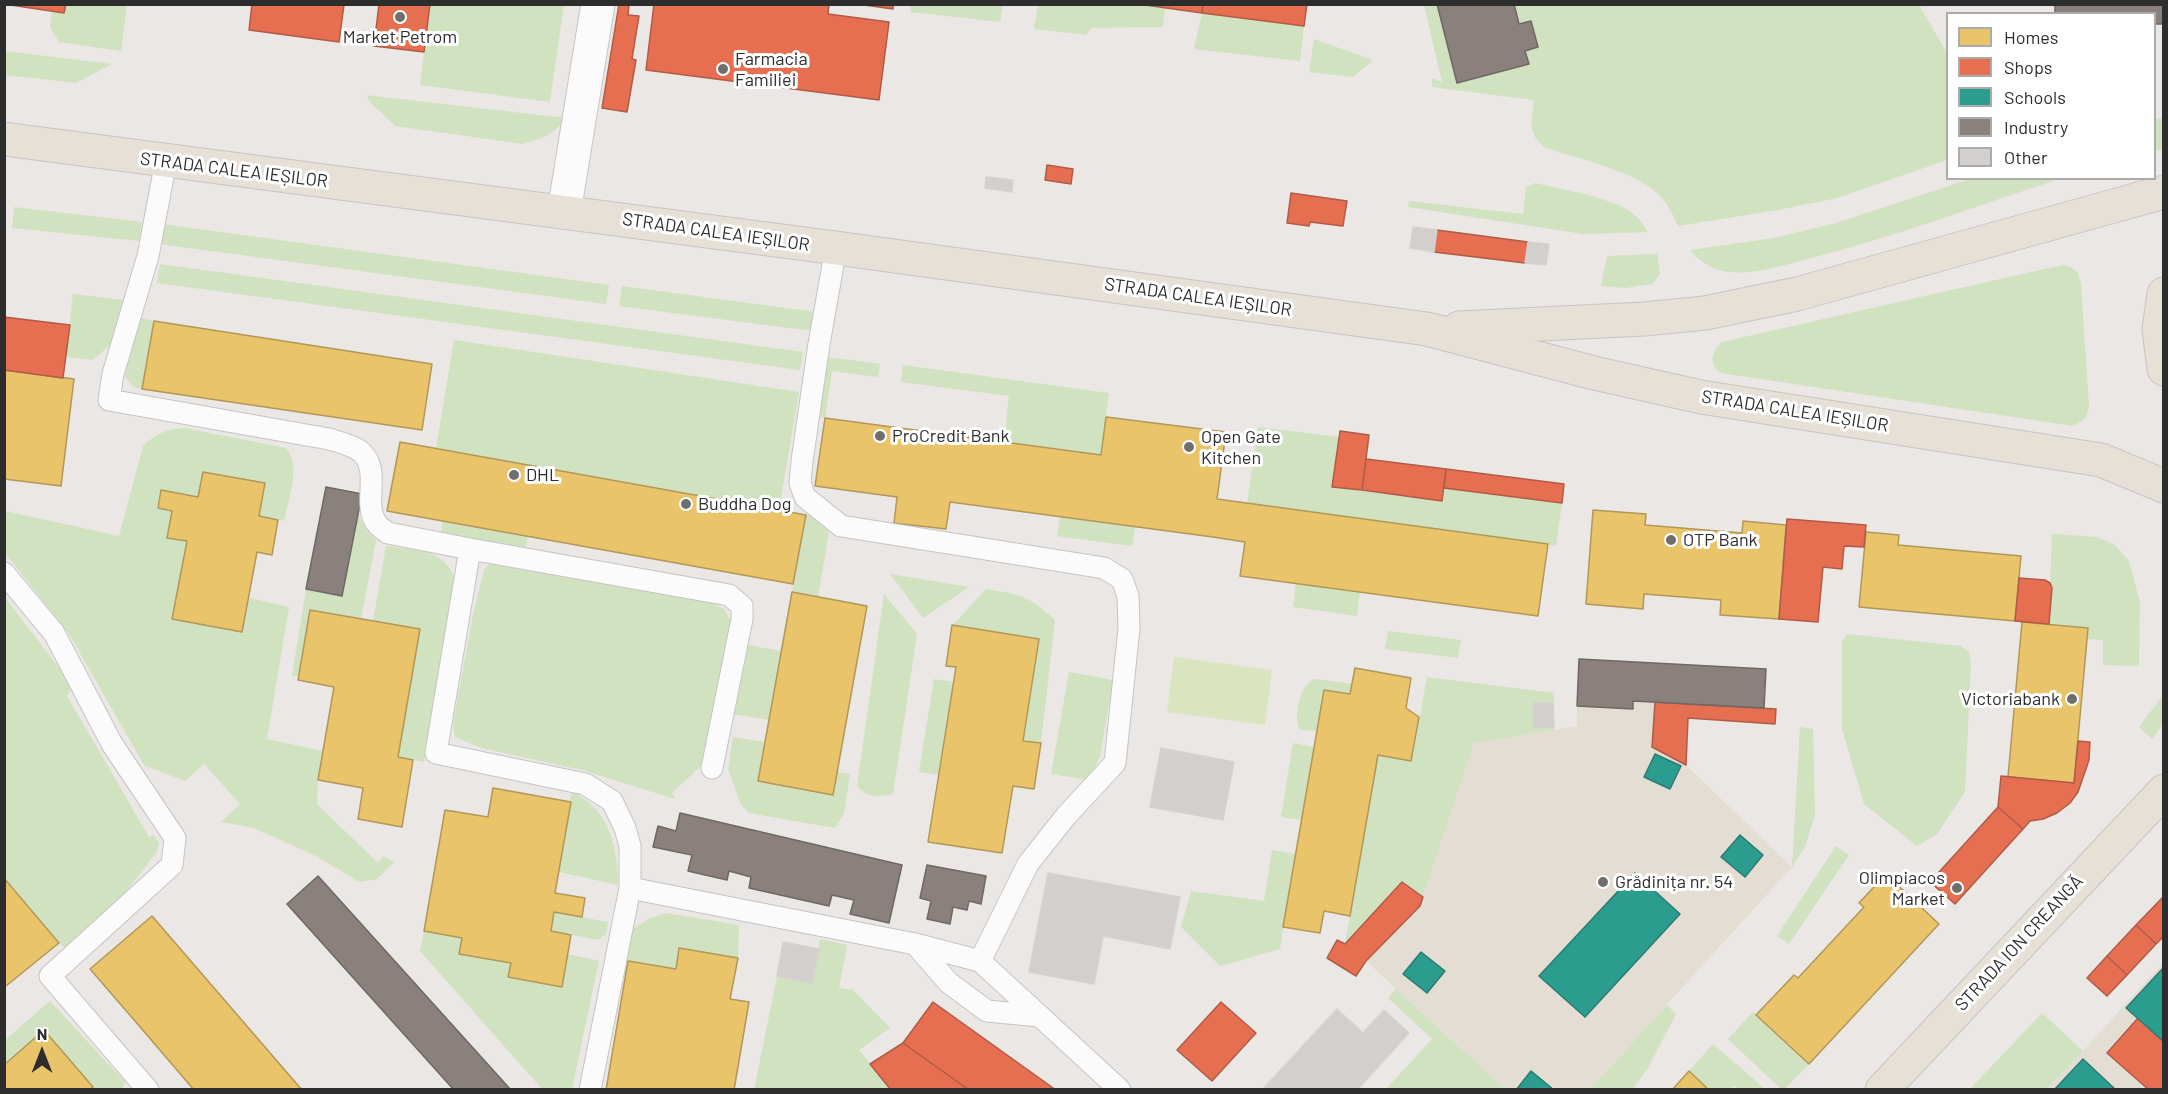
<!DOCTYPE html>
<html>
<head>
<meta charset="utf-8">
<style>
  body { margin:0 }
  #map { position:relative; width:2168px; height:1094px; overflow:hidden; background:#eae7e4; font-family:Barlow,sans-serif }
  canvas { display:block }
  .frame { position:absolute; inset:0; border:6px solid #2d2d2d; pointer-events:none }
  .legend { position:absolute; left:1946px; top:12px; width:210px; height:168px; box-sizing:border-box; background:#fff; border:2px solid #ababab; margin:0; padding:8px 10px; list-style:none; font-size:18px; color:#2d2d2d }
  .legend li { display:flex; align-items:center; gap:12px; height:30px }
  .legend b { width:30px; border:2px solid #ababab }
  .north { position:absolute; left:12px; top:1022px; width:60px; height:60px; -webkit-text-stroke:4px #fff; paint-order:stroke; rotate:0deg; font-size:16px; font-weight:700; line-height:24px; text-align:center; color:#2d2d2d }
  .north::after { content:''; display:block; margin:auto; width:21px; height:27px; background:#2d2d2d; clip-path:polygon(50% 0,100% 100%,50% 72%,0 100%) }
</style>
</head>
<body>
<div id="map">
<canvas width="2168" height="1094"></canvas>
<div class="frame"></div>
<ul class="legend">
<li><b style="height:16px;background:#e9c46a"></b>Homes</li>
<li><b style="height:16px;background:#e76f51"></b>Shops</li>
<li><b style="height:16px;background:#2a9d8f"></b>Schools</li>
<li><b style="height:16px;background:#8a817c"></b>Industry</li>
<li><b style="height:16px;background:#d2cfcd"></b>Other</li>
</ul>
<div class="north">N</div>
</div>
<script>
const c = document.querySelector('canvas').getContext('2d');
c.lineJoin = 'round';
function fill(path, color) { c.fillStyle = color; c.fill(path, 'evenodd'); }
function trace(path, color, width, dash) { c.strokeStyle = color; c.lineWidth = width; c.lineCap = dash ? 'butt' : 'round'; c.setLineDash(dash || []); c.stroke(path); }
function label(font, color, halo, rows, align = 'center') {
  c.font = font + ' Barlow,sans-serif'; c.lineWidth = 6; c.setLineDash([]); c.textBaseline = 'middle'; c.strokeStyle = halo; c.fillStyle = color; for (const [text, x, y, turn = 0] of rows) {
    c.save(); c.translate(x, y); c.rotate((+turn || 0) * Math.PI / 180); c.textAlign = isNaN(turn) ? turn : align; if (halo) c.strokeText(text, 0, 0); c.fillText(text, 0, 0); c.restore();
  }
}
fill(new Path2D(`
  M1633,701L1655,702L1652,747L1686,765L1792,867L1590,1089H1505L1366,961L1420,906L1474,743L1577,726V706L1632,709Z
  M2163,963V1089L2047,1090L2083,1051Z`), '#e3ddd3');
fill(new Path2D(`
  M1138,4L1165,8L1163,27L1091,28L1086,35L1034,29L1038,5Z
  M66,5H127L121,51L59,42L50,27L52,11L64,13Z
  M430,5H564L550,102L420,85Z
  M911,5V4L1003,5L1000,22L910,12Z
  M1424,5H1919L1947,53V160L1837,198L1778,210L1678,226C1674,217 1669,206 1662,198C1642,173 1577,158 1546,148C1526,134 1532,121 1534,100L1432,87V78L1442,82Z
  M1202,13L1304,26L1300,61L1194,49Z
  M1314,39L1373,60L1353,77L1309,72Z
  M5,51L112,64L76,83L5,75Z
  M366,95L565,118C555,135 540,139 523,144L395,126L371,103Z
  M2163,117V149L2155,151V120Z
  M1970,179H2059C1979,205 1900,235 1819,256C1789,263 1759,275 1729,272C1714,271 1699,261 1690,250L1774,238L1836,223Z
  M1535,183C1561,189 1618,198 1637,217C1641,221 1644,227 1648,232L1583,234L1408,207L1409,201L1523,214L1526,187Z
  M14,207L142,222L139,241L12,228Z
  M162,224L609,285L606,304L159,244Z
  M1657,254L1660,274L1652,284L1626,288L1601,286L1607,256Z
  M160,264L803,352L800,370L157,283Z
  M2062,265C2074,266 2079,272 2081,284L2089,407L2086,418L2073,426L1721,373C1708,364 1711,351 1722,342Z
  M622,286L815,312L812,331L619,306Z
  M73,294L124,300L114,341L93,360L66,357Z
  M136,317L154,321L142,389L133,387L125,376Z
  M454,340L799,392L779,510L436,448Z
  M828,357L880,364L878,377L832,371L825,418L820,417Z
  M903,365L1109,393L1101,455L1004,442L1009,396L901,382Z
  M1258,427L1339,437L1333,487L1442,501L1444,488L1562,503L1556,546L1247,504Z
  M184,428L286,448C302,467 288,499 284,521L259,516L265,483L203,472L198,497L161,491L158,508L172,511L167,538L187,541L172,619L242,632L249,598L289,607L267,739L322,751L318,780L317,804L378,863L383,856L394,862L377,879L359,882L318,857L254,828L221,822L240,804L204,764L185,781L144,765L69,634L5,553V511L119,536L143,446C155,434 167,429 184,428Z
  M358,513L367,532L376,540L361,619L310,611L298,676H292L306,589L342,596Z
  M806,515L831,520L818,597L792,592Z
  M1060,517L1135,527L1132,546L1057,536Z
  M443,520L528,536L525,552L440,537Z
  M2052,534L2097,537L2115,545L2129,561L2140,603L2139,666L2103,665V640L2087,639L2088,628L2049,624L2052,588L2050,583Z
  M386,546C418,551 444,547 457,583L424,762L398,757L420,629L373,621Z
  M489,564L707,601L724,609L732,624L702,765L672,793L675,799L582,770L481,748L455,737L453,724L473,615L484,570Z
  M890,574L969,587L923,618Z
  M1296,583L1360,592L1357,616L1293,607Z
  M986,589C1022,595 1027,595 1055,620L1041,743L1023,741L1039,639L953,625Z
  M884,594L917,634L893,794C879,797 867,798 857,786Z
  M4,596L59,668L71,688L67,696L149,837L154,835L159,844L157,852L124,894L66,950L5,878Z
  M1388,631L1461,640L1458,658L1385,649Z
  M1847,634L1961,646L1969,652L1971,663L1965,792L1937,834L1917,846L1864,804L1842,729V642Z
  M748,645L781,651L769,720L733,714Z
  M1069,672L1113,680L1100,757L1089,780L1051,774Z
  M1427,677L1554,693V730L1474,743L1423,897L1402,882L1345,944L1378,755L1412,761Z
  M934,679L954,682L939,775L919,772Z
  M1316,679L1352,684L1350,694L1324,690L1317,731L1300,730C1294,719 1298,693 1308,684C1310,681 1313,680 1316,679Z
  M2163,695V724L2152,739L2139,727Z
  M1800,727L1813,729L1815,815L1805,847L1792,867Z
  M733,737L765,742L758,781L833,795L837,772L850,774L844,814L835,828L749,813L741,805L728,769Z
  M1293,743L1314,747L1302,820L1281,817Z
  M572,790C578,795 586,799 591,805C613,824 618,857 618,885L559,872Z
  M1836,846L1849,855L1789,944L1777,936Z
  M1272,850L1295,854L1280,949L1220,966L1181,927L1191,891L1264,901Z
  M554,912L608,922L606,934L598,940L551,931Z
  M666,913L739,925L738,958L680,948L676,969L624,961L629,931L648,919Z
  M424,931L462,938L459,954L511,963L508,977L561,987L567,954L599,961L572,1089H542L420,951Z
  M820,939L847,945L839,988L853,990L890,1028L859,1050L891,1089L754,1090L777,976L812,983Z
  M1396,989L1505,1089H1386L1432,1039L1388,998Z
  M50,1001L126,1083L121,1089H90L44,1031L5,1065V1040Z
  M1667,1005L1676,1014L1648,1068L1633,1089H1590Z
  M1753,1012L1809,1064L1785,1089H1781L1728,1039Z
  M2042,1013L2083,1051L2047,1089H1970Z
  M1713,1044L1765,1089H1738L1734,1086L1730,1089H1709L1689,1071Z`), '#d1e2c0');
fill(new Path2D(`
  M1174,657L1272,670L1265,725L1167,712Z`), '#dae5bf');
const homes = new Path2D(`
  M154,321L432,364L422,430L142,389Z
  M4,370L74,379L61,486L4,479Z
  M1106,417L1226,432L1217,499L1548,544L1538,616L1240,576L1245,542L1213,537L950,502L946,529L894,523L897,497L815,486L825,418L1101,455Z
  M400,442L806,515L793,584L387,511Z
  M203,472L265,483L259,516L278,520L272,555L257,552L242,632L172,619L187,541L167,538L172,511L158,508L161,490L198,497Z
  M1593,510L1646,514L1645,525L1742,533L1743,521L1786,525L1779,619L1720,615L1721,600L1644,594L1643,609L1586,604Z
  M1866,532L1899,535L1898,545L2021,556L2015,621L1859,607Z
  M792,592L867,606L833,795L758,781Z
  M310,610L420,629L398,757L413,760L402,827L358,819L363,788L318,780L334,687L298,680Z
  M2022,622L2088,628L2074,783L2008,777Z
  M952,625L1039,639L1023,741L1041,743L1034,789L1013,786L1002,853L928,842L956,667L946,666Z
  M1355,668L1411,678L1406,708L1419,717L1411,761L1378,755L1350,916L1324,911L1320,933L1283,927L1324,690L1350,694Z
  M493,788L571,802L555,893L585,898L582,917L554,912L551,931L571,935L562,987L508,977L511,963L459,954L462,938L424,931L445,810L488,817Z
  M1886,874L1939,924L1809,1064L1756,1015L1794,975L1798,978L1864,907L1859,903Z
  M4,878L59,943L6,986L4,984Z
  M152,916L302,1090H194L135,1021L90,969Z
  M679,948L738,958L730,999L749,1002L734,1090H606L628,961L676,969Z
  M44,1030L93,1087L90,1090H4V1065Z
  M1689,1071L1709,1090H1672Z`);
fill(homes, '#e9c46a');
trace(homes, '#b19758', 1.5);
const shops = new Path2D(`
  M4,4H66L64,13Z
  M252,4L344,5L339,42L249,30Z
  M379,4H430L424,52L374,46Z
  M619,4H629L628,15L639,16L632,59L636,60L627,112L602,108Z
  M654,4H829L828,14L889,22L879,100L646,70Z
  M857,4H893V9Z
  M1138,4H1203L1202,13Z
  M1203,4H1307L1304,26L1202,13Z
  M1047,165L1073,169L1071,184L1045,180Z
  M1291,193L1347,201L1343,226L1310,222L1309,226L1287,223Z
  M1437,230L1528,242L1525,263L1434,252Z
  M4,317L70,325L63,378L4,370Z
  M1340,431L1369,435L1362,490L1332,487Z
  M1366,459L1446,469L1442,501L1362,490Z
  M1446,469L1564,484L1562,503L1444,488Z
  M1787,519L1866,525L1864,547L1844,546L1842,569L1823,567L1818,622L1779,619Z
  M2019,578L2045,580L2050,583L2052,588L2049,624L2015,621Z
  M1655,702L1776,709L1775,724L1688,718L1686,765L1652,747Z
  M2078,741L2090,742L2089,760L2078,792L2070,803L2057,813L2043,819L2030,821L2023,829L1998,807L2001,776L2074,783Z
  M1998,807L2023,829L1955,904L1930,882Z
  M1402,882L1423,897L1420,906L1366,961L1356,976L1327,958L1337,940L1345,944Z
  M2164,896V936L2156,944L2136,925Z
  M2136,925L2156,944L2127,975L2107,956Z
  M2107,956L2127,975L2107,996L2087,978Z
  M933,1002L1056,1090H969L903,1043Z
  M1221,1002L1256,1033L1212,1081L1177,1050Z
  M2138,1018L2164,1042V1090H2149L2107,1053Z
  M903,1043L969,1090H891L870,1064Z`);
fill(shops, '#e76f51');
trace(shops, '#af5b46', 1.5);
const schools = new Path2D(`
  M1655,754L1681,766L1670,789L1644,777Z
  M1740,835L1763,855L1745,877L1721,857Z
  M1635,873L1680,914L1585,1017L1539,976Z
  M1421,952L1445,971L1427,993L1403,974Z
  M2164,967V1042L2126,1008Z
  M2083,1059L2116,1090H2054Z
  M1531,1071L1542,1080L1554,1090H1516Z`);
fill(schools, '#2a9d8f');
trace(schools, '#2b7b72', 1.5);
const industry = new Path2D(`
  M1437,4H1514L1519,24L1531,21L1538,47L1525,51L1529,64L1457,83Z
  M2055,4H2164V24H2154V14H2055Z
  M326,487L362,494L342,596L306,589Z
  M1579,659L1766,669L1764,708L1633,701V709L1577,706Z
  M680,813L902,865L889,923L850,914L854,900L832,895L829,906L749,888L751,877L729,871L727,880L688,871L692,855L653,847L658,826L676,831Z
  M927,865L986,876L981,904L969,901L967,910L953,907L950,924L927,919L931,901L920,898Z
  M318,876L511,1090H454L287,904Z`);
fill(industry, '#8a817c');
trace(industry, '#6e6864', 1.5);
const building = new Path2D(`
  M986,177L1013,180L1012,192L985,188Z
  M1413,227L1437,230L1434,252L1410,248Z
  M1528,242L1549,244L1546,265L1525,263Z
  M1533,703H1553L1554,727L1534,728Z
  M1161,748L1234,762L1223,820L1150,807Z
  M1048,873L1180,897L1170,949L1103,936L1094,984L1029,972Z
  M783,942L819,949L812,983L777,976Z
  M1337,1009L1363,1033L1384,1010L1409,1033L1357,1090H1262Z`);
fill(building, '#d2cfcd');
trace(building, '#d5d2d0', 1.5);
const service = new Path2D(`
  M166,161L148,256L113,374L109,400L329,439C339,442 352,445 360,451C383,470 361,503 377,524C379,527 384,530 388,533L470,549L436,753L585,784L612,801L625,828L630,846V888L590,1090
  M836,248L819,344L802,461L800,483L805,497L841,526L1104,568L1122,579L1128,596L1129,628L1115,763L1066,816L1028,864L980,961
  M470,549L729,595L742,606V619L712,768
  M4,573L54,633L112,744L175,838L172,865L50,976L148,1090
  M630,888L915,944L980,961L1120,1090
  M915,944L949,983L987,1011L1040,1016`);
const minor = new Path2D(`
  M564,212L598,4`);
const primary = new Path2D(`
  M4,139L836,248L1427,329L1594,373L1701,397L2101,460L2164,486
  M2164,294L2159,330L2164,369
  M1459,328L1644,319L1705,313L1797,294L2164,192
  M1882,1090L2164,791`);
trace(service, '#c5c4c4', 23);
trace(minor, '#c5c4c4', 35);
trace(primary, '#c6c4c3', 35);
trace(service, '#fcfbfb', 21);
trace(minor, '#fcfbfb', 33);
trace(primary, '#e6e0d6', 33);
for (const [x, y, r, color] of [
  [400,17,6,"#6f6e6d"],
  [723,69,6,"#6f6e6d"],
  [880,436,6,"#6f6e6d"],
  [1189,447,6,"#6f6e6d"],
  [514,475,6,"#6f6e6d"],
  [686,504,6,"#6f6e6d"],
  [1671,540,6,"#6f6e6d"],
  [2072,699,6,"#6f6e6d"],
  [1603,882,6,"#6f6e6d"],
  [1957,888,6,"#6f6e6d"]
]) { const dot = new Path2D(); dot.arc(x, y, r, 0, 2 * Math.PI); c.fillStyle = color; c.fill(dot); trace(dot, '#fff', 2); }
label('18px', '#2d2d2d', '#fff', [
  ["Market Petrom",400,37,"center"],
  ["Farmacia",735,59],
  ["Familiei",735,80],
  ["ProCredit Bank",892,436],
  ["Open Gate",1201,437],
  ["Kitchen",1201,458],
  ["DHL",526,475],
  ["Buddha Dog",698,504],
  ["OTP Bank",1683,540],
  ["Victoriabank",2060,699,"right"],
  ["Olimpiacos",1945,878,"right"],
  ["Market",1945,899,"right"],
  ["Grădinița nr. 54",1615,882]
], 'left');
label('18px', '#2d2d2d', '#fff', [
  ["STRADA CALEA IEȘILOR",234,170,7],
  ["STRADA CALEA IEȘILOR",716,232,8],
  ["STRADA CALEA IEȘILOR",1198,297,8],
  ["STRADA CALEA IEȘILOR",1795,411,9],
  ["STRADA ION CREANGĂ",2019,943,-47]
]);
</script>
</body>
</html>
